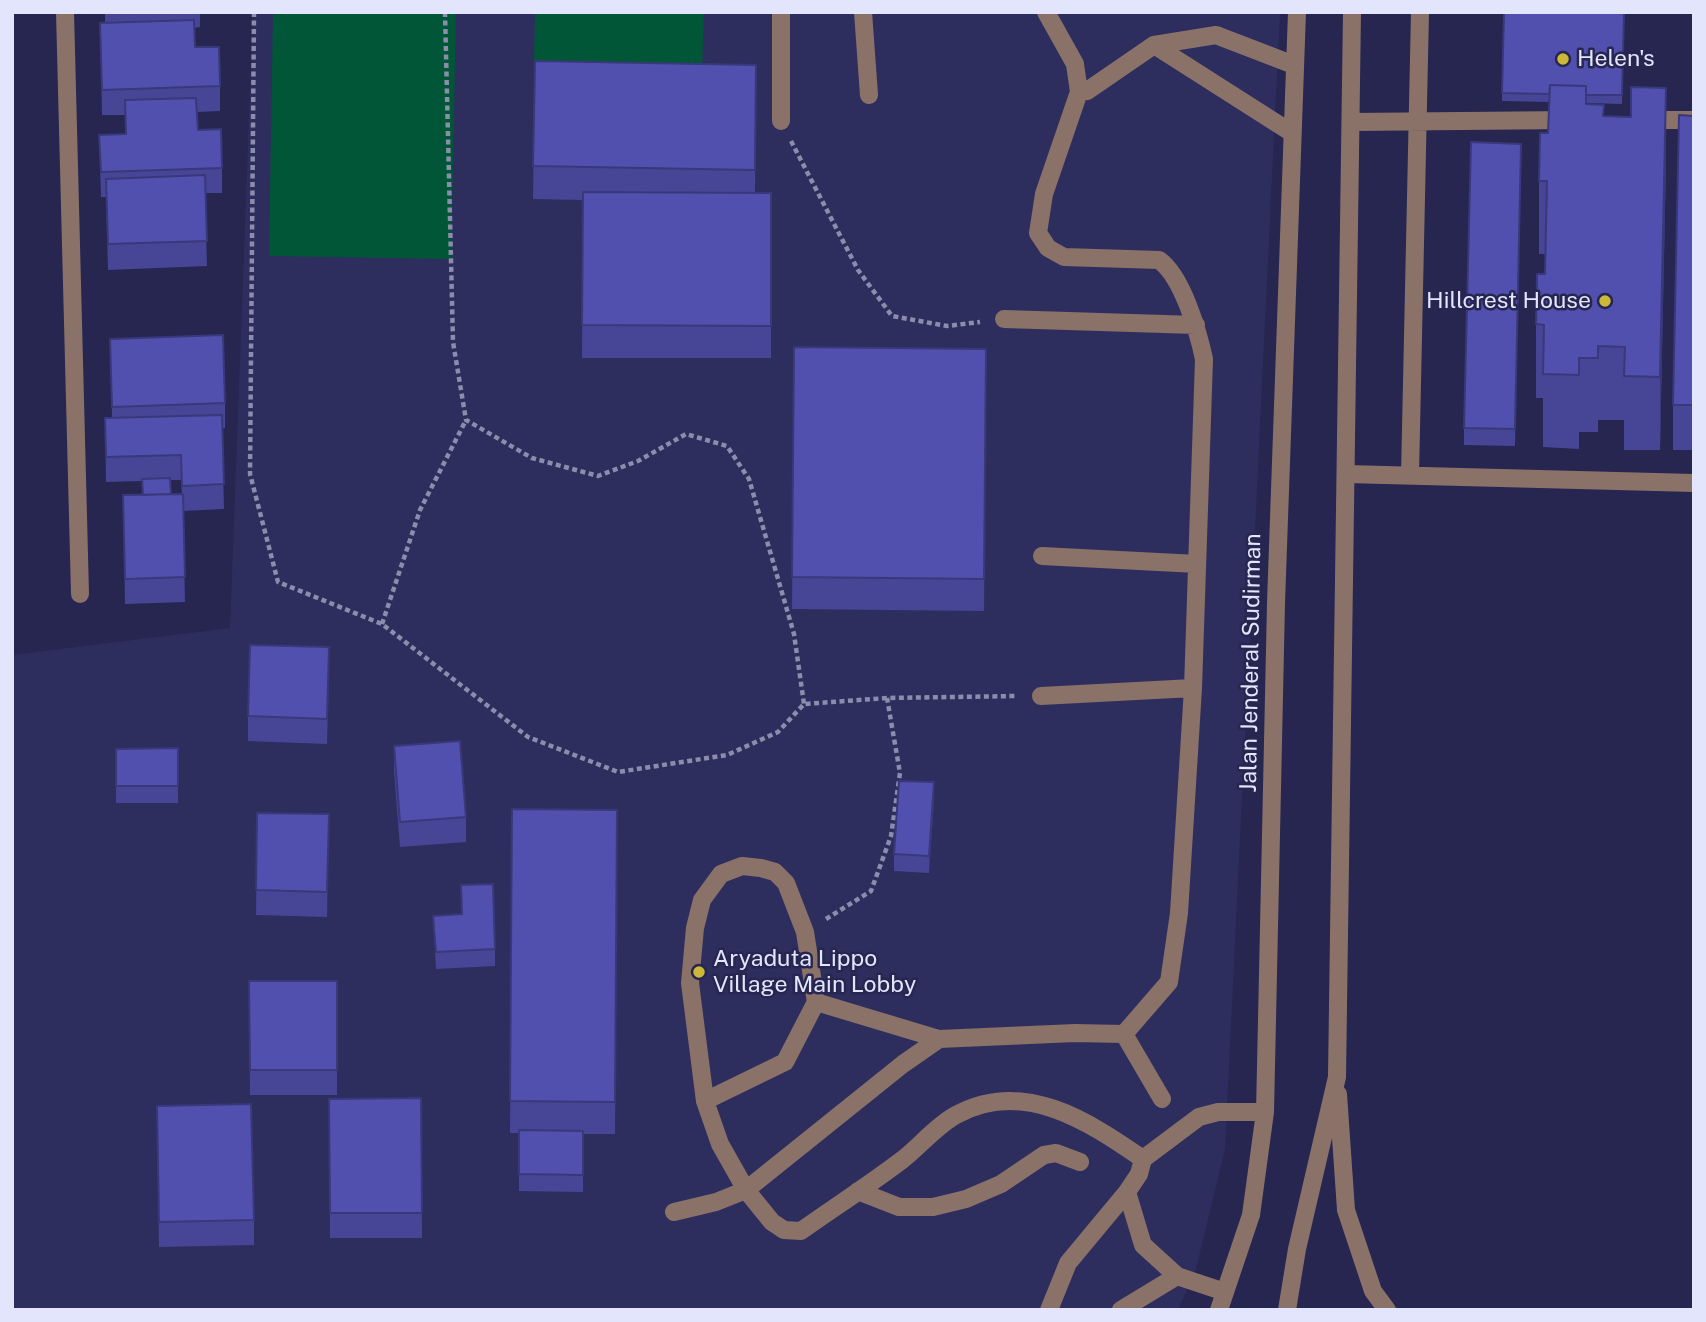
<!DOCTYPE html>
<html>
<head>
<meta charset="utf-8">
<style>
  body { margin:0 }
  #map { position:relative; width:1706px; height:1322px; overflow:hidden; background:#262650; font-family:"Public Sans",sans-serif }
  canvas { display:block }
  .frame { position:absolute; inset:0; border:14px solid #e2e5fb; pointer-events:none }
</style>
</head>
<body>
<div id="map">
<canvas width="1706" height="1322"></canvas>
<div class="frame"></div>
</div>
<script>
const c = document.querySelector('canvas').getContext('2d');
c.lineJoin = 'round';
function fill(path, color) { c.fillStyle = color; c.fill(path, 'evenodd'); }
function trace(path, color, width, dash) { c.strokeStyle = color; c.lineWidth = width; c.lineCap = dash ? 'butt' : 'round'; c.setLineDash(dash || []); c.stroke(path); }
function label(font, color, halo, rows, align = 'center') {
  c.font = font + ' "Public Sans",sans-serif'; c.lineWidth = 5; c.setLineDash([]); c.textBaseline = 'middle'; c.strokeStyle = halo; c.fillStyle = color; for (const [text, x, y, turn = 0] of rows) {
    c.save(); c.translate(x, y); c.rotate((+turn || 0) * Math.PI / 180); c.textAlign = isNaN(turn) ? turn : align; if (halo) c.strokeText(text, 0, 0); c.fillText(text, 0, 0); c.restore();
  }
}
fill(new Path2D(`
  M253,12H1280L1225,1149L1196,1269L1178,1310H12V655L230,628Z`), '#2e2e5e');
fill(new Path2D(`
  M273,12H456L451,259L269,256Z
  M535,12H704L702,68L534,65Z`), '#015637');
trace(new Path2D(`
  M254,12L250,474L278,582L382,624L528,737L618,772L727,755L778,732L804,704L887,698L1017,696
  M445,12L453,342L466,420L532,458L598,476L638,461L686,434L727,446L749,479L794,634L804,704
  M791,141L858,270L892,316L947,326L980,322
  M382,624L420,510L466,420
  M826,919L871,891L891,836L900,773L887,698`), '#8b8dac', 4.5, [5, 3.5]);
trace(new Path2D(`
  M65,12L80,594
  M781,12V121
  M863,12L869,95
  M1046,12L1075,64L1079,92L1087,91L1154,45L1216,35L1294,65
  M1154,45L1292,133
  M1079,92L1044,194L1038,233L1048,248L1064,257L1159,260C1182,276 1198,331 1204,359L1193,688L1179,913L1169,982L1124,1034L1162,1099
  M1645,120H1694
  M1351,122L1571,120
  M1004,319L1196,325
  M1346,474L1694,483
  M1410,475L1420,12
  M1042,556L1197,564
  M1041,696L1193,688
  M816,1002L939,1039
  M1338,1094L1346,1210L1373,1291L1387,1310
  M705,1101L785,1062L816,1002L805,932L786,883L775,872L761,868L742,866L721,874L702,900L695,928L690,983L705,1101L720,1144L746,1190L772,1222L784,1230L801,1231C835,1207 869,1185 902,1160C920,1146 936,1126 956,1115C1023,1078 1088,1121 1143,1159
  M858,1191L899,1207H933L966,1199L1001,1184L1044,1155L1056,1153L1080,1162
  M674,1212L716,1202L746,1190L903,1064L939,1039L1075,1033L1124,1034
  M1225,1292L1177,1276L1143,1245L1127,1192L1139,1174L1143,1159L1199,1117L1218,1112H1265
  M1049,1310L1068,1263L1127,1192
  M1121,1310L1177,1276
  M1219,1310L1251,1215L1265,1112L1276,603L1297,12
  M1287,1310L1297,1249L1337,1077L1352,12`), '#8b7269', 18);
fill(new Path2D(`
  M105,12H200V27L194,28L195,47L220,86V111L197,112L198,130L222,168V193H205L207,266L108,270L106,197H101L99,135L125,134V115H102L100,23H105Z
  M1624,12L1622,104L1586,103V104L1666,162L1660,450H1624V420H1598V432H1579V449L1543,447V398H1536V324L1545,274V254H1539V181L1548,133L1549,102L1502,101V93Z
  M535,61L756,65L755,193H771V358H582L583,200L533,199Z
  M1694,116V450H1673V405Z
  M1521,144L1515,446L1464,445V428Z
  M110,339L225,403V428H222L224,509L183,511L185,602L125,604L123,495H143L142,481L106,482L105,418H112ZM170,480H181L182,494H171Z
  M794,347L986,349L984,611L792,609Z
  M329,672L327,744L248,741V716Z
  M394,746L466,817V842L400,847L394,771Z
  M178,748V803H116V749Z
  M934,800L929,873L894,871V854Z
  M512,809L617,810L615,1134H583V1192L519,1191V1133H510Z
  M257,813L329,814L327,917L256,915Z
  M461,885L495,949V966L436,969L433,916L461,914Z
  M249,981H337V1095H250Z
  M421,1098L422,1238H330L329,1099Z
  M157,1131L254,1220V1245L159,1247Z`), '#474596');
fill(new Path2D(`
  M1666,88V162L1660,450V377Z
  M934,782V800L929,873V856Z`), '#39387a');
const building = new Path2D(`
  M1504,12H1624L1622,95H1586V86L1550,85L1549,94L1502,93Z
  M194,20L195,47H219L220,86L102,90L100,23Z
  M535,61L756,65L755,170L533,166Z
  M1550,85L1586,86V104L1604,105L1603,116L1631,117V87L1666,88L1660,377L1624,376L1625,347L1598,346V358H1579V375L1543,374L1544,325L1536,324L1537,274H1545L1547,181H1539L1540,133H1548Z
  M196,98L198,130L221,129L222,168L101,172L99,135L126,134L125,100Z
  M1679,115L1694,116V405H1673Z
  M1471,142L1521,144L1515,429L1464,428Z
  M205,175L207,241L108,244L106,179Z
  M583,192L771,193V326L582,325Z
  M223,335L225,403L112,407L110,339Z
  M794,347L986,349L984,579L792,577Z
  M222,415L224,484L182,486L181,455L106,457L105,418Z
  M170,478L171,494L143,495L142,479Z
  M183,494L185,577L125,579L123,495Z
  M250,645L329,647L327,719L248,716Z
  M460,741L466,817L400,822L394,746Z
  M178,748V786H116V749Z
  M899,781L934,782L929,856L894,854Z
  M512,809L617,810L615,1102L510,1101Z
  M257,813L329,814L327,892L256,890Z
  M493,884L495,949L436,952L433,916L462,914L461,885Z
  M249,981H337V1070H250Z
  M421,1098L422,1213H330L329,1099Z
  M251,1104L254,1220L159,1222L157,1106Z
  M519,1130L583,1131V1175L519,1174Z`);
fill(building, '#5250ae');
trace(building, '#39387a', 2);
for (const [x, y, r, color] of [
  [1563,59,7,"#ccb938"],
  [1605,301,7,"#ccb938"],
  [699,972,7,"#ccb938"]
]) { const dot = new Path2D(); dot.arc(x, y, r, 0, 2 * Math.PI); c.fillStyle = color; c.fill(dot); trace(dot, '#262650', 2.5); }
label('23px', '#e2e5fb', '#262650', [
  ["Helen's",1577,59],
  ["Hillcrest House",1591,301,"right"],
  ["Aryaduta Lippo",713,959],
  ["Village Main Lobby",713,985]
], 'left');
label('23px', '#e2e5fb', '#262650', [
  ["Jalan Jenderal Sudirman",1251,663,-89]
]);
</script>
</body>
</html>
